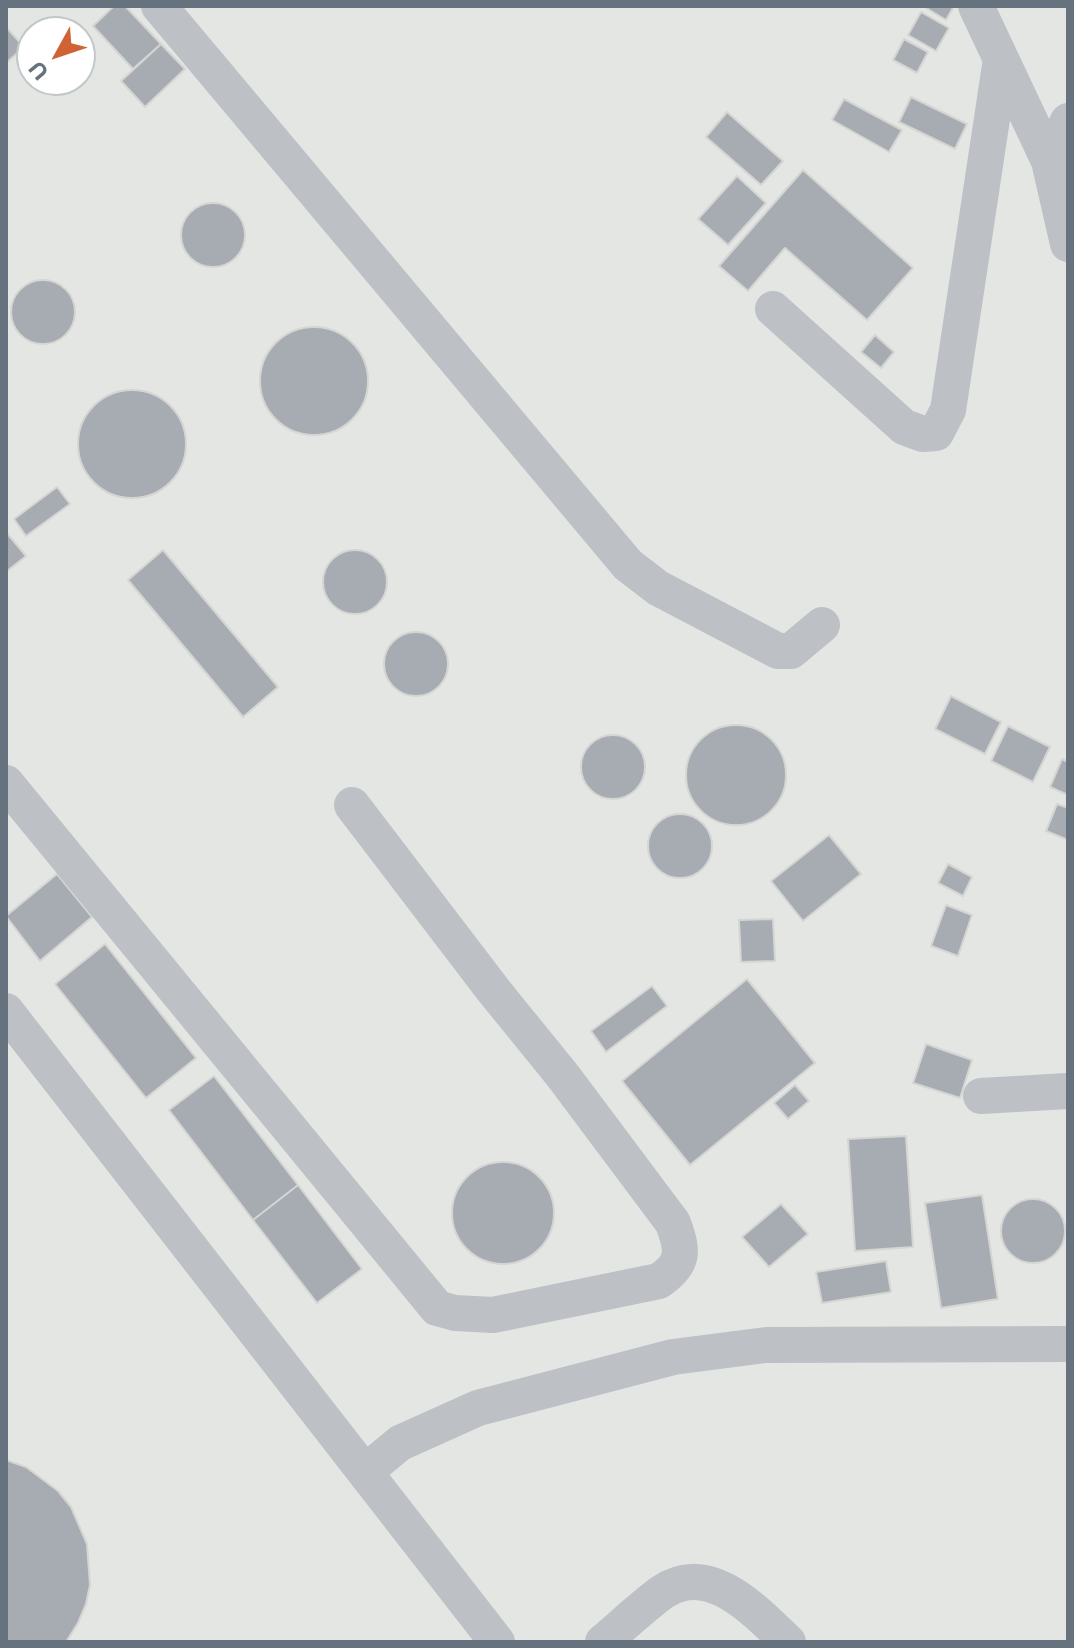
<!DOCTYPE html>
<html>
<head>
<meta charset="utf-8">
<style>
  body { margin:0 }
  #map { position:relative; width:1074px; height:1648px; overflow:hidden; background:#f4f4f1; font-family:Montserrat,sans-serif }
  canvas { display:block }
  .frame { position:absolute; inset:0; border:8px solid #66727e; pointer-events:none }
  .north { position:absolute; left:16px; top:16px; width:80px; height:80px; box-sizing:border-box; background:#fff; border:2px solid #c2c7cb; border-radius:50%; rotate:230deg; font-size:22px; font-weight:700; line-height:32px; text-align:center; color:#66727e }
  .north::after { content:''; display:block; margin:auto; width:28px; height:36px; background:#d06335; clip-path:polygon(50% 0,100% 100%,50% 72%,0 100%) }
</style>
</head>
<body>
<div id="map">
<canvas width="1074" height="1648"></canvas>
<div class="frame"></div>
<div class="north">U</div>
</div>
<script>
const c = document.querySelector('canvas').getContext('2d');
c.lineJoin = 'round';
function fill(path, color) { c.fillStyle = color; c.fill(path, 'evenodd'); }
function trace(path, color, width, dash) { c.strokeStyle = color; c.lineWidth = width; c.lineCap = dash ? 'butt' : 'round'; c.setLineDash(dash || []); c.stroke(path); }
fill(new Path2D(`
  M6,6H1068V1642H6ZM32,32H80V80H32Z`), '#e4e6e4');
const building = new Path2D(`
  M114,6H125L161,44L133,69L93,26Z
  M923,6H954L946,20Z
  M921,12L949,28L936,51L908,35Z
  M6,27L24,47L6,63Z
  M904,39L928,52L917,73L893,60Z
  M161,44L185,69L145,107L121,81Z
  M911,97L967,124L955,149L899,122Z
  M844,99L902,130L889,152L832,120Z
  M727,112L783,161L761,185L706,137Z
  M803,170L913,268L867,320L785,248L748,291L719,266Z
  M737,176L766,203L728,245L698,219Z
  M181 235a32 32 0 1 1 64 0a32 32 0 1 1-64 0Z
  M11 312a32 32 0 1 1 64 0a32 32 0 1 1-64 0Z
  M260 381a54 54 0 1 1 108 0a54 54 0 1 1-108 0Z
  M875,335L894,352L881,368L861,352Z
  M78 444a54 54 0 1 1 108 0a54 54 0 1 1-108 0Z
  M57,487L70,504L26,536L14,519Z
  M6,532L26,556L6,572Z
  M163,550L278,687L243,717L128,580Z
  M323 582a32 32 0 1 1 64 0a32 32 0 1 1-64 0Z
  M384 664a32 32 0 1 1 64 0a32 32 0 1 1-64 0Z
  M951,696L1001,722L985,754L935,729Z
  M686 775a50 50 0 1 1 100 0a50 50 0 1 1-100 0Z
  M1008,726L1050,747L1033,782L991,761Z
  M581 767a32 32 0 1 1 64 0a32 32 0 1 1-64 0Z
  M1062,759L1068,762V795L1050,787Z
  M1057,804L1068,808V840L1046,831Z
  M648 846a32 32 0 1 1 64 0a32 32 0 1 1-64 0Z
  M829,835L861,874L803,921L771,881Z
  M948,864L972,877L963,896L938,883Z
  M57,874L92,917L40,961L6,916Z
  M946,905L972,915L958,956L931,946Z
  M773,919L775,961L741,962L739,920Z
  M105,944L196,1058L146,1098L55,984Z
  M747,979L815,1063L690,1165L622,1081Z
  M652,986L667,1006L606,1052L591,1031Z
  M926,1044L972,1060L960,1098L913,1083Z
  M214,1076L298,1185L253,1220L169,1110Z
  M795,1085L809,1101L788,1119L774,1103Z
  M906,1136L913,1247L855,1251L848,1139Z
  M452 1213a51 51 0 1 1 102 0a51 51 0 1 1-102 0Z
  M298,1185L362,1269L317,1303L253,1220Z
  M982,1195L998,1299L941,1308L925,1203Z
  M1001 1231a32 32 0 1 1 64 0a32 32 0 1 1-64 0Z
  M781,1204L808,1234L769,1267L742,1237Z
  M886,1261L891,1292L822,1303L816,1272Z
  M6,1460L26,1467L58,1491L71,1507L87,1544L90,1585L86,1604L78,1623L66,1642H6Z`);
fill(building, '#a6acb2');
trace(building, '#d5d5d3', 2);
trace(new Path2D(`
  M159,6L628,565L658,588L778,651H791L822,625
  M976,6L1049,161L1068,244
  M1049,161L1068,121
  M773,309L904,427L923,434L936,433L948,410L1001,59
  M6,783L437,1308L455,1313L493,1315L659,1281C685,1263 683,1251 673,1223L563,1076L494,991L352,805
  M6,1011L497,1642
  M981,1096L1068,1091
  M365,1472L400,1443L478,1408L673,1357L766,1345L1068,1344
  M603,1642C622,1626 641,1608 661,1593C709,1559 755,1611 788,1642`), '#bdc0c4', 36);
</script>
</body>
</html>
